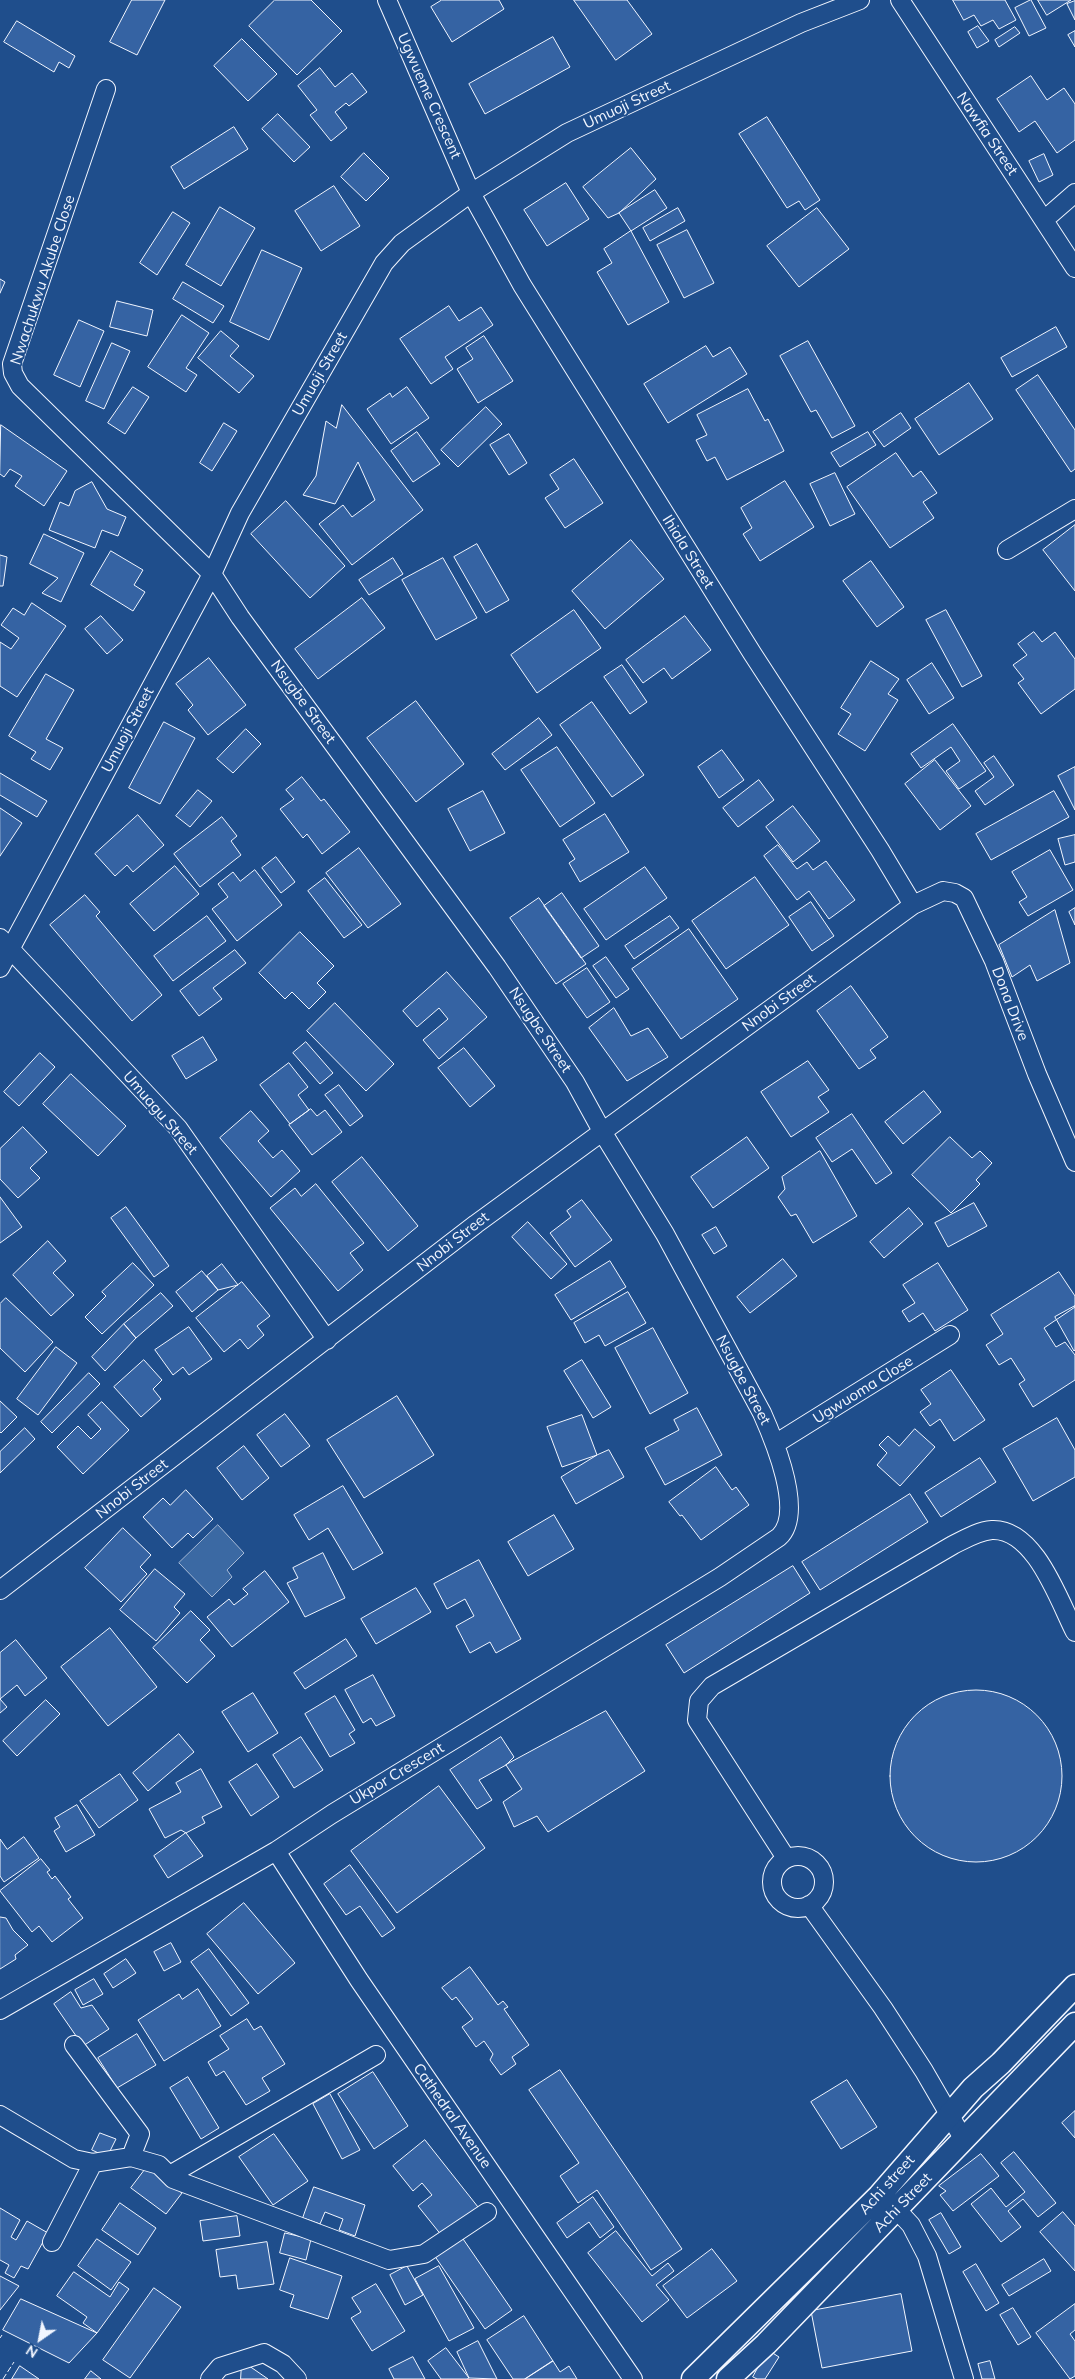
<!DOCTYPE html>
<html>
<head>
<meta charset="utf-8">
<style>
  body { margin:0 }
  #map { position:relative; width:1075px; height:2379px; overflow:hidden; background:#1f4e8c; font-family:Mulish,sans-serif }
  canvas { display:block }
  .north { position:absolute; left:15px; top:2314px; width:50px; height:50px; -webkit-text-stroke:4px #1f4e8c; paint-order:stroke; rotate:213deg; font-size:14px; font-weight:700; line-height:20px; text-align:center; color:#f2f6ff }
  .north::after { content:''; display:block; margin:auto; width:18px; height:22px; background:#f2f6ff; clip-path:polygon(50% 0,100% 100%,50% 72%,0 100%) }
</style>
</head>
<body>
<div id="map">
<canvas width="1075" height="2379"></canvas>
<div class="north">N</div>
</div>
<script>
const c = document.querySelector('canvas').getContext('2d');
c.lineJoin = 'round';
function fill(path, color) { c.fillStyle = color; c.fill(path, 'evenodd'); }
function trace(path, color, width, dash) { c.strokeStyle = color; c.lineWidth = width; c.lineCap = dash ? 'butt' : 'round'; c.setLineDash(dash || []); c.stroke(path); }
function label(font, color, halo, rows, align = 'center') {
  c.font = font + ' Mulish,sans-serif'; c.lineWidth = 4; c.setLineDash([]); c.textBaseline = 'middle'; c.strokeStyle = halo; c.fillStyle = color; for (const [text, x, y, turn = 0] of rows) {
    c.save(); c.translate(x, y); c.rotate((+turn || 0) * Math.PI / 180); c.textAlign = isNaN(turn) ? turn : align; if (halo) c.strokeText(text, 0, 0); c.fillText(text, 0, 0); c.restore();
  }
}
const water = new Path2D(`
  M218,1525L244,1553L227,1570L232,1577L212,1597L179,1563Z`);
fill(water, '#3b69a3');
trace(water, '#a8bbd7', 1);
const building = new Path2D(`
  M132,0H165L137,55L110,42Z
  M275,0H311L342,31L297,75L249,26Z
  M442,0H499L504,9L452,42L431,7Z
  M574,0H627L652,34L616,60Z
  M953,0H1005L1016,20L999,29L993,20L981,26L974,15L964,20Z
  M1031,0L1046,28L1029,36L1015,8Z
  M1038,0H1071L1047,15Z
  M1075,1V20L1067,4Z
  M17,21L75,56L69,68L59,62L54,72L4,42Z
  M978,26L989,41L977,48L968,32Z
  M1015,27L1020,33L999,47L995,40Z
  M1075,31V47L1068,35Z
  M553,37L570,67L485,114L469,84Z
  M242,39L277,74L248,101L214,66Z
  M320,68L335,87L352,73L367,92L349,106L346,103L335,112L347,128L331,141L310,115L317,110L298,86Z
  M1031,76L1047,100L1064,88L1075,104V140L1057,153L1035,121L1019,132L997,99Z
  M278,114L310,147L294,162L262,129Z
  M767,117L820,200L805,210L799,201L787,208L739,134Z
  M234,127L248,149L184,189L171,167Z
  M631,148L656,179L619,213L608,218L583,187Z
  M364,153L389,178L366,201L341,177Z
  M1044,154L1053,175L1039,182L1029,161Z
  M566,183L589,219L547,246L524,210Z
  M334,186L360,226L321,251L295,211Z
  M655,190L667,208L631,231L619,213Z
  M220,207L255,228L221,286L186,265Z
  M678,208L685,221L650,241L643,228Z
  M817,208L849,249L799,287L767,246Z
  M173,212L190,223L157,275L140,263Z
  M687,230L714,283L684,298L657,245Z
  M631,231L669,302L628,325L597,272L612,263L604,249Z
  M262,250L302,268L269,340L230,322Z
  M0,279L5,282L0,293Z
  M183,282L224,306L213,323L173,299Z
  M117,301L153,310L147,336L110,327Z
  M449,306L459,321L481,307L493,325L445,357L453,369L431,384L400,339Z
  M182,315L209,333L186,368L197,375L186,392L148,367Z
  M79,320L104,331L80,387L54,375Z
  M1056,327L1067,347L1012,377L1001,358Z
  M221,331L239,346L230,356L254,376L239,393L198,358Z
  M484,336L513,381L478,403L457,369L473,359L466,348Z
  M808,341L855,426L832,438L816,410L811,412L780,356Z
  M112,343L130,351L104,409L86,401Z
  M706,346L713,357L730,347L747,374L668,423L644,384Z
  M1038,375L1075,430V469L1071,472L1016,390Z
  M969,383L993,419L939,455L915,419Z
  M133,387L149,397L125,434L108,423Z
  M407,387L429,418L391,444L367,409L390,393L392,397Z
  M748,389L765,421L768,419L784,451L727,480L715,457L707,461L696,440L707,435L697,415Z
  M342,405L423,510L352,565L319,524L343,505L352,517L375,500L358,462L335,504L303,495L316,476L326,421L336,428Z
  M486,407L502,424L458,467L441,450Z
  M901,413L911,428L884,447L873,432Z
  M224,423L237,431L212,471L200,463Z
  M1,425L67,471L44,506L15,486L22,476L10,469L4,477L0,474Z
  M417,432L440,464L413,482L391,451Z
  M868,432L876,445L840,467L831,453Z
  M509,434L527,463L509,475L490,445Z
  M896,453L913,477L921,471L937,493L923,502L934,518L890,548L847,487Z
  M574,459L603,503L565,528L545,498L559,489L550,475Z
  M835,473L855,514L830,526L810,484Z
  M785,481L814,527L760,561L743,534L752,528L741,508Z
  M92,482L107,509L126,517L118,536L102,530L95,548L49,530L60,502L69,506L75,491Z
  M286,501L345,566L310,598L251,534Z
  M1075,525V591L1043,550Z
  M44,534L84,553L61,602L42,593L58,578L30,564Z
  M631,540L664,579L605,629L572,591Z
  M477,544L509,600L486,613L454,557Z
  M111,551L143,570L134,585L145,592L133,611L91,585Z
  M0,555L7,557L3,586H0Z
  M393,558L403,574L369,595L359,580Z
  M443,558L477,618L436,640L402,580Z
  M871,561L904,607L877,627L843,581Z
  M362,598L385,628L318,679L295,649Z
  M32,603L66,626L17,697L0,686V642L11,649L19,638L1,625L13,608L24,615Z
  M574,610L601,648L537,693L511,655Z
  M946,610L982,676L962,687L926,620Z
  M101,616L123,640L107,654L85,629Z
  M685,616L711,650L672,679L664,668L643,683L626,660Z
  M1034,632L1042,642L1055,632L1075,659V689L1041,714L1018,683L1024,679L1013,665L1027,655L1018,644Z
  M209,658L246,705L208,735L188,710L193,705L176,684Z
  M871,661L899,679L888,694L898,700L865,751L838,734L851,714L841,708Z
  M932,663L954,698L929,714L907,680Z
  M622,665L647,702L630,714L604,677Z
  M46,674L74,690L46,739L63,748L50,770L31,759L36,752L9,736Z
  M416,701L464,764L416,802L367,738Z
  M592,702L644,775L612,797L560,725Z
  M539,718L552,735L505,770L492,754Z
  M164,722L195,738L160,804L129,788Z
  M953,724L986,771L959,789L946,771L960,761L951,747L921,768L911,754Z
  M246,729L261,744L233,773L217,759Z
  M557,747L595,803L560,827L521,770Z
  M722,750L744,780L719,798L698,767Z
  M994,756L1014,785L985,805L975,791L994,777L984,763Z
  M935,760L971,806L940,830L905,784Z
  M1075,767V810L1058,776Z
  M0,773L47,801L37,817L0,795Z
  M302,777L321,801L324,799L350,832L322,854L307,834L303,838L280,809L294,799L286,790Z
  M759,780L774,800L738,827L723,808Z
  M198,790L212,801L190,827L176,816Z
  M483,791L505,833L470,851L448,809Z
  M1054,791L1069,817L991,860L976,834Z
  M793,806L820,841L793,862L766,827Z
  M0,808L22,823L0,856Z
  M605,814L629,852L580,882L569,863L575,859L563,840Z
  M138,815L164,845L133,872L127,865L115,876L95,854Z
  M222,817L237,836L231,841L241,855L200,887L174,854Z
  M1075,835V862L1065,865L1058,839Z
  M778,845L797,869L807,862L813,870L826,861L855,900L829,919L809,891L797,900L764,856Z
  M359,848L401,904L368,928L326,873Z
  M1050,850L1073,890L1028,916L1019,902L1027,897L1012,872Z
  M276,857L295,882L281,893L262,868Z
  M175,866L199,894L154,931L130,904Z
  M645,867L667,898L606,940L584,909Z
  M255,870L282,905L237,941L212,909L228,897L218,884L233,872L240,881Z
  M755,877L789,925L726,969L692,921Z
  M325,878L362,925L344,938L308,891Z
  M562,893L599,946L581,958L544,906Z
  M85,895L100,912L96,916L162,995L132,1021L50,925Z
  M539,898L586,964L556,984L510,918Z
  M811,902L834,936L812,951L789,917Z
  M1075,908V925L1069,912Z
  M1055,910L1070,963L1037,981L1030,965L1012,977L999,945Z
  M207,916L226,941L173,981L154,956Z
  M670,916L679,928L634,959L625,946Z
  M689,929L738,999L681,1039L632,969Z
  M300,932L334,966L317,983L326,992L309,1009L292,992L285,999L259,973Z
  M235,950L246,963L213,988L222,999L199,1016L180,991Z
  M606,957L629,989L616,998L593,966Z
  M587,968L610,1002L587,1018L563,984Z
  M447,972L487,1017L439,1059L423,1040L448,1019L439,1008L417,1027L403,1011Z
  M851,986L888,1037L870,1050L876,1058L859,1069L817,1011Z
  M335,1003L394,1064L366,1091L307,1031Z
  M614,1008L631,1036L648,1028L668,1057L627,1081L589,1028Z
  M203,1037L217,1060L186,1079L172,1056Z
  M306,1042L333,1073L320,1084L293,1053Z
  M464,1048L495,1086L470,1107L438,1068Z
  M40,1053L55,1067L19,1106L4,1092Z
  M808,1061L829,1090L818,1097L829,1112L791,1137L761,1092Z
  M289,1063L308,1087L298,1095L309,1110L290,1124L260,1085Z
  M71,1074L126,1126L98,1156L43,1104Z
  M339,1085L363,1116L350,1126L325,1095Z
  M924,1091L941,1112L903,1144L885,1122Z
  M311,1109L317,1116L325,1110L342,1132L312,1155L289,1125Z
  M251,1111L269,1131L258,1141L273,1158L282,1150L300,1171L271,1197L220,1138Z
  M852,1114L892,1173L876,1184L852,1149L832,1162L816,1138Z
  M23,1127L47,1152L30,1168L40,1178L18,1198L0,1179V1149Z
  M747,1137L769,1168L713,1208L691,1177Z
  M950,1137L972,1158L980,1151L992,1163L976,1180L980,1184L951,1213L912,1175Z
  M820,1151L857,1216L813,1243L796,1214L791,1216L778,1197L785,1189L782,1177Z
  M362,1157L418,1226L388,1251L332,1182Z
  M316,1184L364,1243L350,1253L363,1270L338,1291L270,1208L295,1188L301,1196Z
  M0,1197L22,1227L0,1243Z
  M582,1200L612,1240L575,1267L550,1233L571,1217L567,1211Z
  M974,1203L987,1226L948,1247L935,1223Z
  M126,1207L169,1266L154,1277L111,1218Z
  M909,1208L923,1224L884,1258L870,1242Z
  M528,1222L567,1264L551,1279L512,1237Z
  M716,1227L727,1246L714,1254L702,1235Z
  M48,1241L66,1261L53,1273L74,1295L51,1316L13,1275Z
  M783,1259L797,1276L750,1313L737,1297Z
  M610,1261L626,1287L571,1320L555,1295Z
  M133,1263L154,1285L102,1334L85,1317L106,1296L102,1292Z
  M938,1263L968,1310L935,1331L923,1313L909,1322L902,1311L915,1303L903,1285Z
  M222,1264L238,1285L218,1290L207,1276Z
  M202,1271L218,1290L192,1312L176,1292Z
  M1059,1272L1075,1296V1307L1044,1328L1056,1347L1065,1342L1075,1355V1380L1033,1407L1019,1384L1025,1380L1011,1358L999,1365L986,1345L1003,1334L991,1315Z
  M242,1282L270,1316L257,1326L264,1335L248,1349L240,1339L224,1352L196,1318Z
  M628,1292L646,1323L605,1346L599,1335L585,1343L574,1323Z
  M161,1293L173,1306L136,1338L124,1324Z
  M6,1298L53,1342L25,1372L0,1348V1304Z
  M1075,1306V1350L1074,1351L1055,1317Z
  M124,1324L136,1338L105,1371L92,1357Z
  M189,1327L212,1359L189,1375L183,1367L173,1375L155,1350Z
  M653,1328L688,1393L650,1414L615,1348Z
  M56,1347L77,1363L38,1415L17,1399Z
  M144,1360L162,1380L153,1389L161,1399L141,1417L114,1387Z
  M582,1360L611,1407L593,1418L564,1371Z
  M951,1370L985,1420L954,1441L940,1419L930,1426L920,1412L931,1404L921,1390Z
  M89,1373L100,1384L52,1433L41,1422Z
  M397,1396L434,1455L364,1498L327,1440Z
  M0,1401L17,1417L1,1433L0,1432Z
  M102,1402L129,1430L83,1474L57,1447L78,1426L91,1439L101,1429L88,1415Z
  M697,1408L722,1455L665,1485L645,1448L679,1430L674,1420Z
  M285,1414L310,1446L281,1467L257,1435Z
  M582,1415L597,1455L562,1467L547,1427Z
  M1057,1418L1075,1450V1477L1033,1501L1003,1449Z
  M25,1428L35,1439L0,1473V1452Z
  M915,1429L935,1447L900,1486L877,1465L887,1453L879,1445L888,1436L899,1446Z
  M244,1446L269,1478L242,1500L217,1468Z
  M609,1450L624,1477L576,1504L561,1477L597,1455Z
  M980,1458L996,1482L941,1517L925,1493Z
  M716,1467L732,1490L736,1487L749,1505L701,1540L682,1515L680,1516L669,1502Z
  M343,1486L383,1553L353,1570L328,1528L309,1540L294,1515Z
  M186,1490L213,1519L193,1538L188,1533L172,1548L143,1517L163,1498L170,1505Z
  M910,1494L928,1522L820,1590L802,1562Z
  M554,1515L574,1549L528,1576L508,1542Z
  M123,1528L151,1555L140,1567L147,1574L121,1602L85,1568Z
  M323,1553L345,1598L305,1617L287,1583L298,1578L293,1568Z
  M479,1560L521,1639L496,1653L490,1642L470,1653L456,1626L474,1616L465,1599L447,1609L434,1584Z
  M793,1566L810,1593L684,1673L666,1645Z
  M155,1569L185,1594L174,1607L180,1613L156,1641L120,1610Z
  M265,1571L289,1602L232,1647L207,1617L229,1599L234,1605L248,1594L243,1589Z
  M416,1588L431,1612L376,1644L361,1619Z
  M191,1611L210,1630L200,1640L215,1656L187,1683L153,1648Z
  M110,1628L157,1687L108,1726L61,1667Z
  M346,1639L357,1656L305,1689L294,1673Z
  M16,1640L47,1678L25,1696L17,1685L0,1699V1653Z
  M373,1675L395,1716L376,1726L371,1718L363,1723L345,1690Z
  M890 1776a86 86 0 1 1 172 0a86 86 0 1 1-172 0Z
  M253,1693L278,1733L248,1752L222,1712Z
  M335,1696L355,1730L349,1734L355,1743L330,1757L305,1714Z
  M0,1699L7,1707L0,1713Z
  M46,1700L60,1714L17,1756L3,1741Z
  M606,1711L645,1771L548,1832L537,1816L514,1827L503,1802L522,1789L506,1765Z
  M179,1734L194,1752L148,1791L133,1773Z
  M301,1737L323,1770L294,1788L273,1755Z
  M501,1737L514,1757L506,1765L479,1780L492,1800L477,1809L450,1770Z
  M257,1764L279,1797L251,1816L229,1782Z
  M201,1769L222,1807L202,1817L205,1823L186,1833L181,1830L165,1838L149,1809L181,1792L176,1783Z
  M120,1774L138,1800L99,1828L80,1801Z
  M439,1786L485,1848L397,1913L351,1851Z
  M77,1805L95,1835L66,1852L54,1831L60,1827L55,1818Z
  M186,1833L203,1856L168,1878L154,1856Z
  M24,1837L39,1858L4,1882L0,1876V1839L7,1849Z
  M41,1859L50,1870L47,1872L52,1879L55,1876L71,1897L68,1899L83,1918L52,1942L39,1926L32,1932L0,1891Z
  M350,1865L395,1928L382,1937L360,1906L346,1915L324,1884Z
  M244,1903L295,1963L258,1994L207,1934Z
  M0,1917L6,1918L13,1930L28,1945L15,1955L16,1959L0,1969Z
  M171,1943L181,1962L164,1971L154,1952Z
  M209,1949L249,2003L231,2016L191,1962Z
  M126,1959L136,1973L113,1988L104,1974Z
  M470,1967L498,2005L503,2001L508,2007L504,2009L529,2045L512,2057L516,2064L501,2075L490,2060L493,2054L484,2041L476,2047L462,2027L473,2019L456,1997L452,2000L442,1988Z
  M94,1979L103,1994L83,2005L75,1990Z
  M198,1989L221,2026L164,2061L138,2020L179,1994L182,1999Z
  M71,1992L81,2008L92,2005L109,2029L83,2046L54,2004Z
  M247,2019L254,2030L261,2026L285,2064L262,2078L270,2091L246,2105L224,2071L216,2076L208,2062L229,2049L220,2036Z
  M137,2034L156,2065L117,2088L98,2058Z
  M560,2070L682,2249L651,2270L597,2190L578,2203L560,2176L579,2163L529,2090Z
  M373,2072L408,2126L374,2149L338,2094Z
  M188,2077L219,2128L201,2139L170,2088Z
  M847,2080L877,2127L841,2149L811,2102Z
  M330,2094L360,2150L342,2159L313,2104Z
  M1075,2111V2138L1062,2123Z
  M100,2133L116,2139L107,2157L92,2150Z
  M274,2134L308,2181L273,2205L239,2157Z
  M425,2140L478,2207L442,2236L418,2206L432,2195L422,2183L413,2191L393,2166Z
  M1014,2152L1056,2203L1038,2217L1023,2199L1008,2211L1021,2227L1001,2242L971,2204L991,2188L1006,2207L1025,2192L1001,2163Z
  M981,2154L999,2176L953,2211L940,2195L946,2191L939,2186Z
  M147,2167L182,2193L166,2214L131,2188Z
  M314,2187L365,2205L355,2236L339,2230L343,2219L325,2212L320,2224L303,2218Z
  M593,2197L614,2227L600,2238L589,2222L567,2238L557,2223Z
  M120,2203L156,2228L138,2255L102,2230Z
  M0,2208L20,2220L11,2237L16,2240L27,2221L48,2233L28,2269L21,2266L14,2278L5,2273L9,2265L0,2260Z
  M1063,2212L1075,2226V2271L1040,2232Z
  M941,2213L961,2247L949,2254L929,2220Z
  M237,2216L240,2236L203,2241L200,2221Z
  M616,2231L652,2276L668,2263L674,2271L656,2285L669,2300L642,2322L588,2253Z
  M285,2233L311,2239L306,2260L280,2253Z
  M461,2236L512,2310L485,2329L434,2255Z
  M97,2239L131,2262L111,2290L78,2266Z
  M267,2242L274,2284L238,2289L236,2275L220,2277L216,2250Z
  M712,2249L737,2281L687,2318L663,2286Z
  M290,2258L342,2276L328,2319L290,2307L294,2295L280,2290Z
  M1044,2259L1051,2271L1009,2296L1002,2285Z
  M976,2264L999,2303L986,2311L963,2272Z
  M407,2266L423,2295L405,2305L390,2275Z
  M439,2266L474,2328L449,2341L415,2279Z
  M74,2272L110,2297L119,2282L129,2289L97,2333L83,2323L87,2317L57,2296Z
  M0,2276L19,2286L0,2310Z
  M376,2284L405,2331L372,2351L351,2318L361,2312L352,2298Z
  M154,2288L181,2307L130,2378L103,2360Z
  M901,2294L912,2351L822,2368L811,2311Z
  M21,2299L97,2333L69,2363L3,2330Z
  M1075,2304V2330L1070,2334L1075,2341V2376L1070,2379L1036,2333Z
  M1013,2308L1031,2337L1018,2345L1000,2315Z
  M524,2316L553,2361L525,2379H513L487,2340Z
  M478,2341L497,2379L469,2378L457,2352Z
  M446,2348L469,2378L467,2379H441L428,2361Z
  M768,2350L779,2357L765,2379H757L753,2377Z
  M413,2357L425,2379H394L389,2369Z
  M242,2361L268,2379H241Z
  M553,2361L560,2372L569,2366L577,2379H525Z
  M990,2361L995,2379H982L978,2364Z
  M20,2366L39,2379H12Z
  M91,2371L101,2379H85Z`);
fill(building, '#3563a3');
trace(building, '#f2f6ff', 1);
const minor = new Path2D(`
  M387,0L471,193L522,285L752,653L880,850L913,905
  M900,0L1075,268
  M1044,220L1075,193
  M1007,550L1075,509
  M0,938L178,1128L327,1340
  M0,968L212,574L240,513L384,263L402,243L471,193L567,133L801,23L860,0
  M775,1444L950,1335
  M0,1590L476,1224L913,905L943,891L955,893L964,898L994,961L1037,1074L1075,1162
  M276,1851L359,1980L633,2379
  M772 1882a26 26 0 1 1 52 0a26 26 0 1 1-52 0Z
  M786,1858L697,1720L699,1701L712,1686L953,1545C965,1539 978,1531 992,1530C1035,1528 1059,1601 1075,1632
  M809,1905L883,2008L924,2071L964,2140
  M0,2010L276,1851L332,1814L720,1577L779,1537C805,1513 774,1440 762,1413L665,1234L603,1133L575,1082L497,967L240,617L212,574L20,386L13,373L12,364L106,89
  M74,2045L140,2134L131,2157
  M0,2115L74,2159L93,2163L131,2157L159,2165L173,2179L389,2260L424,2254L487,2212
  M173,2179L175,2172L376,2055
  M897,2210L911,2225L927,2256L964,2379
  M52,2242L93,2163
  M210,2379L220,2367L264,2353L283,2364L297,2379`);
const tertiary = new Path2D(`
  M693,2379L879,2196L973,2088L1001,2063L1075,1986
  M728,2379L766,2344L1075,2024`);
trace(minor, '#f2f6ff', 20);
trace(tertiary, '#f2f6ff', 25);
trace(minor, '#1f4e8c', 18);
trace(tertiary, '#1f4e8c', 22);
trace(new Path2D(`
  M0,2338L2,2335
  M3,2379L14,2362`), '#f2f6ff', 1, [6, 2.5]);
label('15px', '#f2f6ff', '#1f4e8c', [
  ["Ugwueme Crescent",429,96,66],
  ["Umuoji Street",627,105,-25],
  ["Nawfia Street",987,134,56],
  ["Nwachukwu Akube Close",43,280,-72],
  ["Umuoji Street",320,374,-60],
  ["Ihiala Street",688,552,58],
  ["Nsugbe Street",303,702,54],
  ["Umuoji Street",128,730,-62],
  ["Nnobi Street",779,1003,-36],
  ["Dona Drive",1010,1004,69],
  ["Nsugbe Street",540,1030,56],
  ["Umuagu Street",160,1113,49],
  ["Nnobi Street",453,1242,-38],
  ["Nsugbe Street",743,1380,62],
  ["Ugwuoma Close",863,1390,-32],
  ["Nnobi Street",132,1489,-38],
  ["Ukpor Crescent",397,1774,-31],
  ["Cathedral Avenue",452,2116,55],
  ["Achi street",887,2185,-48],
  ["Achi Street",903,2203,-46]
]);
</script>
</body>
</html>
